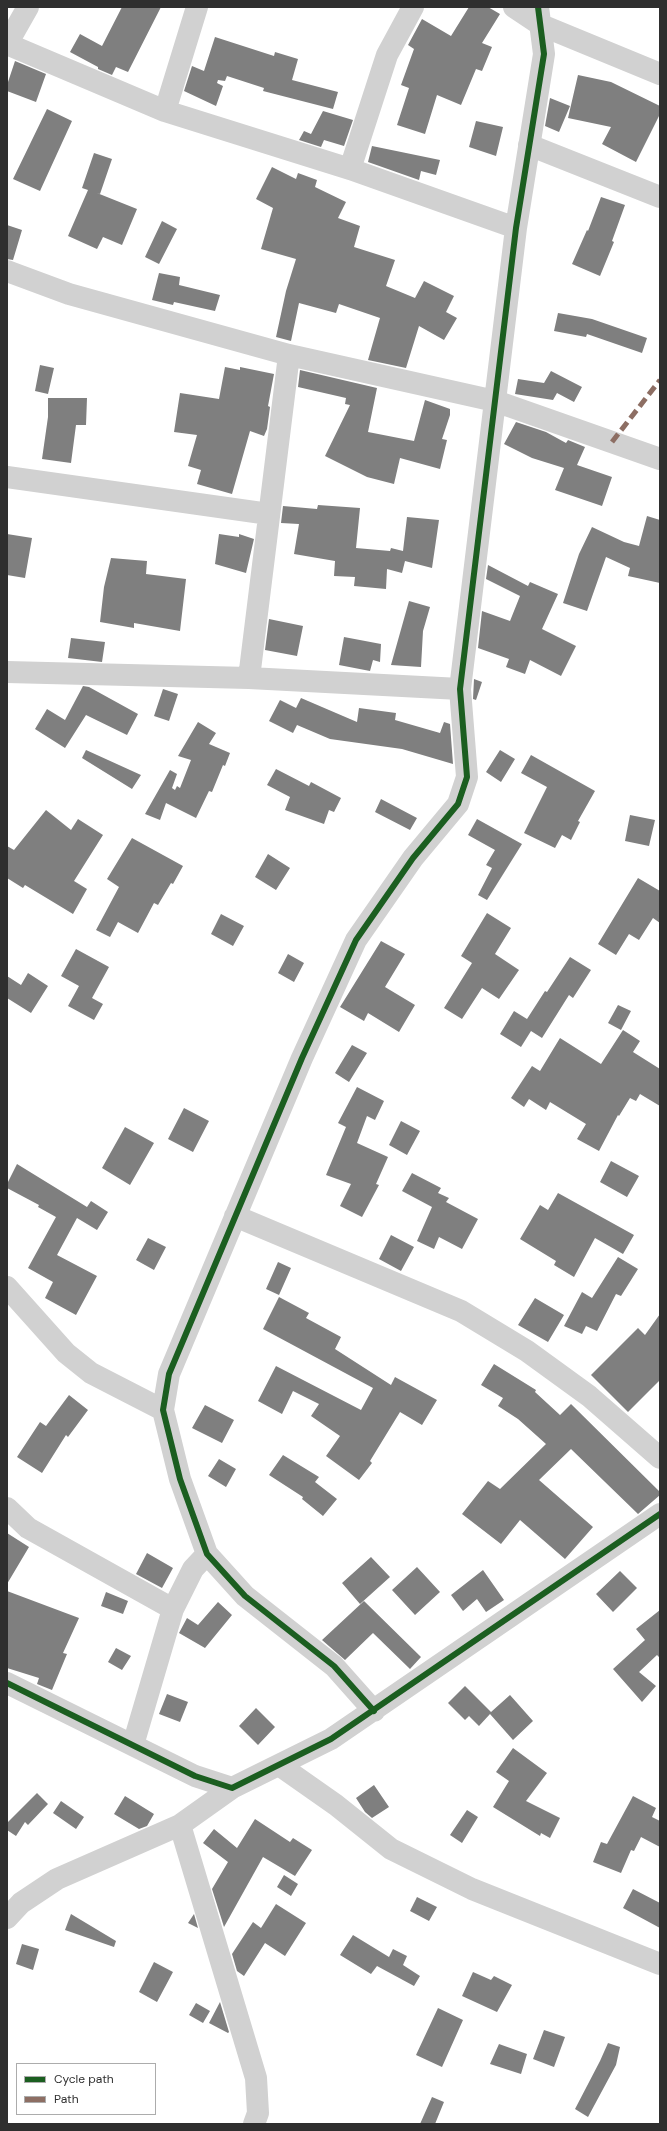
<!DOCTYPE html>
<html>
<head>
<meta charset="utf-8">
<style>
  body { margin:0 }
  #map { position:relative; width:667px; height:2131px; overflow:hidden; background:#fff; font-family:"DM Sans",sans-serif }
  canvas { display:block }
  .frame { position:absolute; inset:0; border:8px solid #2f2f2f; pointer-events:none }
  .legend { position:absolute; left:16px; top:2063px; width:140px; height:52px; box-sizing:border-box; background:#fff; border:1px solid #acacac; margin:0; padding:5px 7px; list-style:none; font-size:12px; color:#2f2f2f }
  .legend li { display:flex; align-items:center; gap:8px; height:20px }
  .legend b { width:20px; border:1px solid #acacac }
</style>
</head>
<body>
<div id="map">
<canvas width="667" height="2131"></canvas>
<div class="frame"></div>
<ul class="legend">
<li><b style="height:5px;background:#1b5e20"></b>Cycle path</li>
<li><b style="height:5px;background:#8d6e63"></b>Path</li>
</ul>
</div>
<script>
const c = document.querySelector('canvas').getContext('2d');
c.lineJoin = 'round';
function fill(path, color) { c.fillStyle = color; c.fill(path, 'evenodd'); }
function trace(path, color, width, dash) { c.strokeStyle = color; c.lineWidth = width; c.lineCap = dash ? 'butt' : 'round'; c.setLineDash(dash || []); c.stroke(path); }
fill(new Path2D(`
  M122,7H161L128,72L116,67L112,75L98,69V67L70,52L80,34L102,46Z
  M469,7H488L500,14L482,43L492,47L482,71L476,69L461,105L437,95L425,134L397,125L409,88L401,85L414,49L408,45L422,19L451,36Z
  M215,37L274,56L275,52L298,59L292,80L338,92L333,109L263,91L264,88L227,76L225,81L218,80L217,83L223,86L216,106L184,91L192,66L204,71Z
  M15,61L46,74L36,102L7,91V85Z
  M578,75L611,82L660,106V114L636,162L602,144L611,127L568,118Z
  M550,98L570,106L559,132L545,126Z
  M47,109L72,121L40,191L13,179Z
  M323,111L353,120L344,146L324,140L321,147L299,140L304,131L311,134Z
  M476,121L503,127L496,156L469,147Z
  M372,146L440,160L436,175L421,171L419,180L368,162Z
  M94,153L112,159L100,194L97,193L137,209L122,245L103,237L97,249L68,236L88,190L82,188Z
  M272,167L296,179L298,173L317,180L315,187L346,202L338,218L360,226L354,247L395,260L386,286L415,298L424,281L454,296L446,312L457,318L444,340L419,326L406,368L368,360L380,318L339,304L336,313L299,303L291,341L276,337L286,291L296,259L261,249L273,208L256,199Z
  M601,197L625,205L612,241L614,242L600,276L572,264L587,230L588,231Z
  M162,221L177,229L159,264L145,257Z
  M7,225L22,230L13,260L7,259Z
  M159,273L180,277L179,285L220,295L215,311L174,302L173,305L152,300Z
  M558,313L592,319L647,338L642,353L587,334L586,337L554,331Z
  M40,365L54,368L48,394L35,391Z
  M225,367L240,370V367L274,374L268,406L270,407L267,429L264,436L250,431L232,494L197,484L201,470L188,466L197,435L174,432L180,393L219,399Z
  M300,370L377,388L368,432L414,441L425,400L450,409V415L442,439L447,440L440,469L400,458L394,484L367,477L325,456L350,405L345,404L346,398L298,387Z
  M551,371L582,387L574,402L557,393L553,400L515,394L518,379L544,383Z
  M48,398H87L86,425H76L71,463L42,459L48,417Z
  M516,422L546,432L566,443L568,440L585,447L577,465L612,477L602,506L555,490L564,468L532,458L504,444Z
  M318,505L360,508L356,548L390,551L391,548L403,551L407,517L439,520L432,568L405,561L402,573L387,569L386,589L354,586L355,577L334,576L335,561L294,554L299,524L281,523L283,506L317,509Z
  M647,516L660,520V583L628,576L630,568L606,557L587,611L563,603L579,554L592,527L624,542L639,546Z
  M7,534L32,538L25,578L7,575Z
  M219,534L239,537V534L254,539L246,573L215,564Z
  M111,558L147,561L146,574L186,579L180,631L134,623V628L100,622L104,587Z
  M488,565L528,586L530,582L558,594L542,629L576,646L561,676L530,660L525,674L506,667L509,659L478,648L482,611L510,621L520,596L486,579Z
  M409,601L430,607L423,631L421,667L391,665Z
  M269,619L303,626L297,656L265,650Z
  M344,637L381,644L380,662L373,660L370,671L339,665Z
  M71,638L105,642L102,662L68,658Z
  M474,679L482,682L476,700L473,699Z
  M83,686L89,687L138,714L127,735L86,715L65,748L35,729L47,709L65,720Z
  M163,689L178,694L169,721L154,716Z
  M301,698L357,722L359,708L396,713L395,720L440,733L444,722L450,724L453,764L402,749L330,739L297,725L293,733L269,721L280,700L296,708Z
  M198,722L216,733L209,744L230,753L225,766L223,765L212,792L209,791L196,818L166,803L160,820L145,814L170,770L177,774L172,788L175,790L177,786L180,788L191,760L178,756Z
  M86,750L141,775L132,789L82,758Z
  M500,750L515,759L501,782L486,772Z
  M531,755L595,791L578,821L580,822L571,840L562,835L555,848L524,833L547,787L521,773Z
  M276,769L309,786L311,782L341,798L334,812L329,810L324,824L285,810L290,797L267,785Z
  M381,799L417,818L410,830L375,812Z
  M46,810L71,830L78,819L103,835L74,881L87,889L73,914L25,885L23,888L7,878V846L14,850Z
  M630,815L655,820L649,846L625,841Z
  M477,819L522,844L487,900L478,895L492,868L486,865L495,850L468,835Z
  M132,838L183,866L173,884L171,883L158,905L154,903L138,933L118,922L110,937L96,930L119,887L107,879Z
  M268,854L290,868L276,890L255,877Z
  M638,878L660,891V923L653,918L639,940L629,934L616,955L598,944Z
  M487,913L511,928L495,954L519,970L499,999L482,988L462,1019L444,1008L472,963L461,956Z
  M221,914L244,926L233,946L211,934Z
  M381,941L405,954L385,987L415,1005L399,1032L368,1013L364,1021L340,1007Z
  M76,949L109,967L92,998L103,1004L94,1020L68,1006L79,986L61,976Z
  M288,954L304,963L294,982L278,973Z
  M570,957L591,970L573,998L569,995L542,1038L531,1031L521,1047L500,1034L514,1011L527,1019L545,991L547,992Z
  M28,973L48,986L31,1013L7,998V976L21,985Z
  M618,1005L631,1011L621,1030L608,1023Z
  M623,1030L640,1041L633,1052L660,1069V1106L640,1094L636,1101L630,1098L619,1116L618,1115L599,1151L577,1139L586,1124L550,1102L546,1110L529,1099L524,1107L511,1098L532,1066L540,1071L560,1038L601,1064Z
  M352,1045L367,1053L349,1082L335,1073Z
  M357,1087L384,1101L375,1120L367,1116L357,1143L388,1157L376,1184L379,1185L362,1217L340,1206L351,1184L326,1175L346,1127L338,1123Z
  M184,1108L209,1121L193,1152L168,1139Z
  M401,1121L420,1131L407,1155L389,1145Z
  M125,1127L154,1143L130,1185L102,1168Z
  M611,1161L639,1176L627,1197L600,1182Z
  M17,1164L87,1207L91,1201L108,1212L97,1230L77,1218L57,1255L97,1276L76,1315L45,1298L53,1282L28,1268L56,1217L38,1207L39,1205L7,1188V1184Z
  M412,1173L441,1188L438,1193L449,1198L446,1202L478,1219L462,1249L439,1237L434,1249L417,1241L432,1207L402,1191Z
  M558,1193L634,1235L623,1254L595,1238L574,1277L554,1265L556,1261L520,1239L540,1205L548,1210Z
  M391,1235L414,1247L401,1271L379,1259Z
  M148,1238L166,1247L154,1270L136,1260Z
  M618,1257L638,1269L621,1296L616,1294L597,1331L586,1326L582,1334L564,1326L582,1292L592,1298Z
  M278,1262L291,1268L279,1295L266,1289Z
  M279,1297L309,1313L306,1318L341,1337L335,1349L391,1385L395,1377L437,1400L422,1425L400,1412L370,1461L372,1463L359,1480L326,1456L340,1436L311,1416L319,1404L293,1391L282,1414L258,1401L276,1366L361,1410L373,1388L263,1329Z
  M535,1298L564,1315L548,1342L518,1325Z
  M660,1314V1380L628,1412L591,1375L638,1328L645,1335Z
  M494,1364L536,1390L535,1392L560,1415L571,1404L660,1492V1495L638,1514L571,1449L539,1480L593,1527L565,1559L520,1520L501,1544L462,1514L488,1481L500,1489L546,1444L518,1419L498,1406L503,1398L481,1385Z
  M69,1395L88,1410L68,1437L66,1435L42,1473L17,1457L40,1422L46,1426Z
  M205,1405L234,1420L222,1443L192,1428Z
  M283,1455L319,1477L315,1482L337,1499L323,1516L302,1499L303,1497L269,1475Z
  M219,1459L236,1469L226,1487L208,1476Z
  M7,1533L29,1547L7,1584Z
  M147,1553L173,1568L162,1588L136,1574Z
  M371,1557L390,1577L360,1604L342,1583Z
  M417,1567L440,1592L415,1615L392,1590Z
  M483,1570L504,1600L486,1612L477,1599L463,1611L451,1595Z
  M620,1571L637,1588L613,1612L596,1594Z
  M7,1591L79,1618L63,1653L67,1654L52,1690L37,1684L39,1678L7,1668Z
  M106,1592L128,1601L123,1614L101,1606Z
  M364,1601L421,1657L410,1669L373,1633L345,1660L322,1640Z
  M218,1602L232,1615L205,1648L179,1633L187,1618L198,1625Z
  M660,1610V1658L657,1655L639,1672L656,1686L642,1702L613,1669L645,1640L636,1629Z
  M116,1648L131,1656L122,1670L108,1662Z
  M465,1686L491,1712L510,1695L533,1721L513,1740L490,1714L479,1726L469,1716L465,1720L448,1703Z
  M167,1694L188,1702L180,1722L159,1714Z
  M256,1708L275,1727L258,1745L239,1726Z
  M513,1748L547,1773L526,1801L560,1818L550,1838L541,1833L540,1836L493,1807L509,1781L496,1772Z
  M374,1785L389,1807L372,1818L365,1812L356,1798Z
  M37,1793L48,1804L28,1825L25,1822L16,1836L7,1830V1823Z
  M125,1796L154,1814L147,1826L139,1829L114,1814Z
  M633,1796L656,1808L652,1817L660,1821V1847L641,1837L634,1851L631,1850L621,1873L593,1862L601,1842L607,1844Z
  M61,1801L84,1817L76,1829L53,1813Z
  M467,1810L478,1817L462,1843L450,1835Z
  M255,1819L290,1842L293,1838L312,1850L295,1876L263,1857L224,1927L212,1889L228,1862L203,1843L214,1829L237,1848Z
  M284,1875L298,1884L291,1896L277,1887Z
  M633,1889L660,1903V1928L623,1908Z
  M417,1897L437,1907L429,1921L410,1911Z
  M276,1904L306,1923L285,1956L265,1943L244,1976L237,1971L232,1954L253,1922L261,1928Z
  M71,1914L116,1941L114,1947L65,1930Z
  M194,1914L198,1928L188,1923Z
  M353,1935L389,1957L393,1949L407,1956L403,1965L420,1976L414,1986L377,1966L371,1974L340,1955Z
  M22,1944L39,1949L33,1970L16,1964Z
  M154,1962L173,1972L157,2002L139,1992Z
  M473,1972L491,1980L494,1976L512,1985L497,2012L462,1996Z
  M220,2002L229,2032L228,2033L209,2023Z
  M196,2003L210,2011L203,2023L189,2015Z
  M438,2008L463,2020L442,2067L416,2055Z
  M544,2030L565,2037L554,2067L533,2059Z
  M608,2043L620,2047L616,2065L588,2117L575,2109L600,2061Z
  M499,2044L527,2054L521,2074L490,2064Z
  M432,2097L444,2102L435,2124H420Z`), '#7f7f7f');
trace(new Path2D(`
  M28,7L7,44L165,111L350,169L516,228
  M514,7L541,25L660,74
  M165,111L197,7
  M529,145L660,197
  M350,169L387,55L413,7
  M7,271L69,294L289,355L495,401L660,459
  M7,477L269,514
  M7,672L249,678L460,689
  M249,678L289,355
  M235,1216L461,1311L527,1351L589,1396L660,1458
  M7,1287L66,1353L91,1373L163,1410
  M7,1508L28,1528L173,1609
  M7,1683L195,1776L232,1788L331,1739L660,1514
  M374,1711L334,1666L245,1596L207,1554L180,1479L163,1410L169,1374L302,1058L356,940L413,858L458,804L467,777L460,689L516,228L544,54L538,7
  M133,1745L173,1609L193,1569L207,1554
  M279,1765L336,1805L391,1849L472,1889L660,1964
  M180,1825L256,2078L258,2113L254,2124
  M7,1918L21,1903L57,1879L180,1825L232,1788`), '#d1d1d1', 22);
trace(new Path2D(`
  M612,442L660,380`), '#8d6e63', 5, [10, 5]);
trace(new Path2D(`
  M7,1683L195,1776L232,1788L331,1739L660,1514
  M374,1711L334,1666L245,1596L207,1554L180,1479L163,1410L169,1374L302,1058L356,940L413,858L458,804L467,777L460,689L516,228L544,54L538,7`), '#1b5e20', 6);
</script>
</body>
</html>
